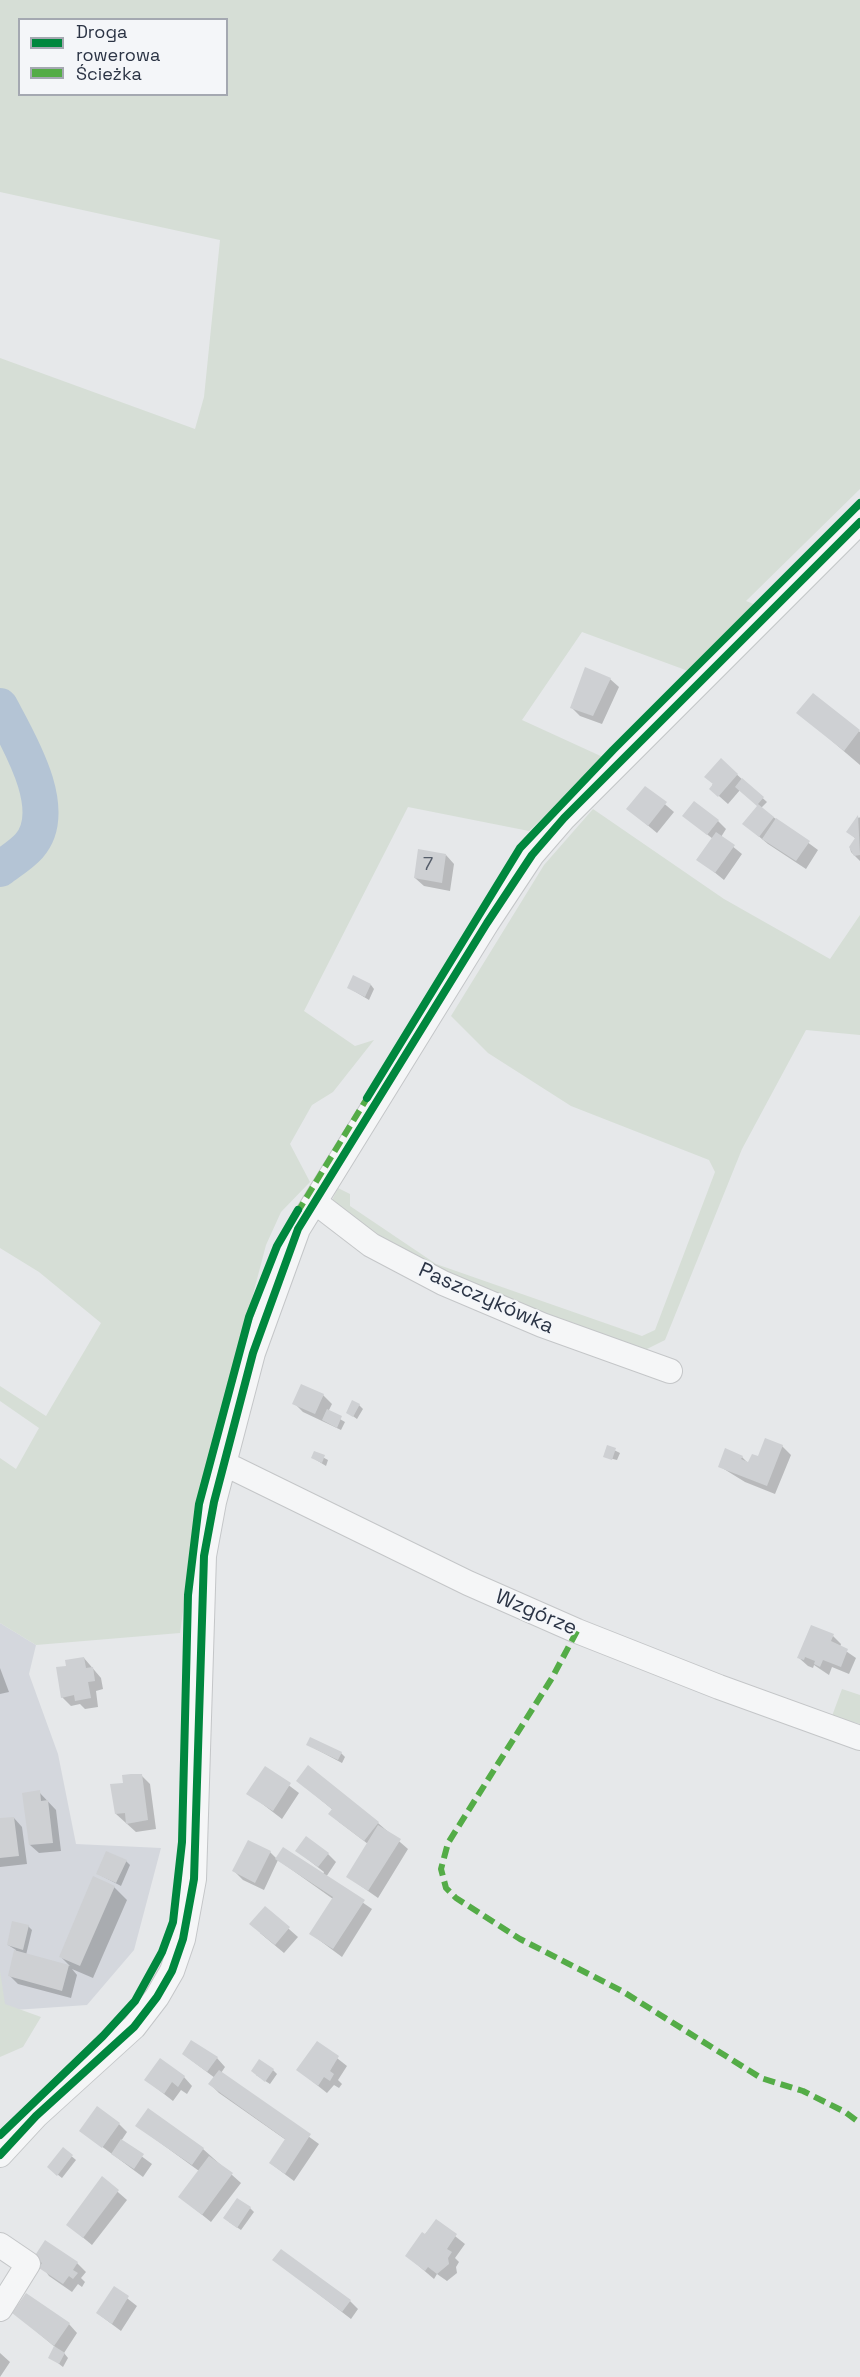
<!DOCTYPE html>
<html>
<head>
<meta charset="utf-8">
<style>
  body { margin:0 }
  #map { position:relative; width:860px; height:2377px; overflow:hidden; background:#e6e8ea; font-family:"Space Grotesk",sans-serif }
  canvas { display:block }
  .legend { position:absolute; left:18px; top:18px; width:210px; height:78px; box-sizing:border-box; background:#f4f6f9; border:2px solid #a4a8b1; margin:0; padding:8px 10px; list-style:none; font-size:18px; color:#2b3445 }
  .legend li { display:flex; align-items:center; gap:12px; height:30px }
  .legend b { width:30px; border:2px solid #a4a8b1 }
</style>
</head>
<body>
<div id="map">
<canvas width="860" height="2377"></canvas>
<ul class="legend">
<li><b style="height:8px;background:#00873e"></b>Droga rowerowa</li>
<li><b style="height:8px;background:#54ac47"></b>Ścieżka</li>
</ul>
</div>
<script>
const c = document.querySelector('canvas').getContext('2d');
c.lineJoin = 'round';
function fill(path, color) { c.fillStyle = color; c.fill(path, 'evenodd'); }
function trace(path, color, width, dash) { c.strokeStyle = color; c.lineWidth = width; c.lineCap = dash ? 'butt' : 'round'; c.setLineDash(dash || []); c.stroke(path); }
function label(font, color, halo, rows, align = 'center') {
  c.font = font + ' "Space Grotesk",sans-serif'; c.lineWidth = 4.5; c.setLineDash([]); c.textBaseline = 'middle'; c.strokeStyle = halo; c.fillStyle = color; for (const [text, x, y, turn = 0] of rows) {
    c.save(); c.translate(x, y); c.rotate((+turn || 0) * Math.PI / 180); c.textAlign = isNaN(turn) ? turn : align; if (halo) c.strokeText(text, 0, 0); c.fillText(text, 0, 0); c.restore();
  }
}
fill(new Path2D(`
  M0,1623L36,1645L29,1674L58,1754L76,1844L161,1848L134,1950L87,2005L0,2011Z`), '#d4d7dd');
fill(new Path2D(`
  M0,0H860V489L746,601L756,605L691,672L582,632L522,720L605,758L529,831L408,807L304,1011L355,1046L374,1040L333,1092L312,1105L290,1144L310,1182L281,1212L266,1245L198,1504L180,1633L36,1645L0,1623V1458L16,1469L39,1428L0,1401V1386L46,1416L101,1323L39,1272L0,1248V358L195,429L204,397L220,240L0,192ZM20,20H226V94H20Z
  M593,809L724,899L830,959L860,915V1035L806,1030L742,1149L665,1340L643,1351L428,1271L354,1225L332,1200L338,1188L350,1194V1206L436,1264L642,1336L655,1330L715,1172L709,1160L571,1106L488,1053L451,1016L544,865Z
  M842,1689L860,1695V1724L832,1716Z
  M0,1971L5,2004L41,2017L23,2047L0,2057Z`), '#d6ded6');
fill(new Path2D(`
  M610,679L619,687L602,724L580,716L571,707Z
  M813,695L860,732V765L798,712Z
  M721,760L767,802L761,808L818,850L806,869L768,844L744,824L759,806L740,790L728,804L711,789Z
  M646,788L674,812L657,833L628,809Z
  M684,816L718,821L726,829L721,837L742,854L724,880L698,859L713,839Z
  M859,817L860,818V861L851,852L850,848L856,839L848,832Z
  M446,855L454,864L450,891L424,886L415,878Z
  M371,985L374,989L369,1000L349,988Z
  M323,1395L332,1404L328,1412L345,1422L341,1430L303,1412L294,1403Z
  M359,1405L363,1409L357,1419L347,1412Z
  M782,1446L791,1455L775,1494L745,1482L719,1466L742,1457L749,1464Z
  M608,1447L620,1453L617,1460L605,1457Z
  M315,1453L328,1460L326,1466L313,1458Z
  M833,1636L841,1644L840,1647L856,1658L849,1674L832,1667L829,1675L814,1665L813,1668L808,1666L799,1658Z
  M84,1658L101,1678L103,1689L96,1691L98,1707L85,1709L80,1704L71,1706L62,1697L68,1667Z
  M0,1668L9,1692L0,1694Z
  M308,1745L341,1753L345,1757L342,1763Z
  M266,1768L299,1793L282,1819L248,1793Z
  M141,1775L150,1784L156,1829L136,1832L116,1814L124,1784Z
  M298,1781L378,1823L408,1849L378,1898L348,1877L368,1844L339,1822L330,1814L333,1810Z
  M39,1792L56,1810L61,1851L39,1853L30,1845Z
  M14,1818L22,1827L27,1864L0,1867V1820Z
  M297,1851L328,1854L336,1862L326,1877L372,1909L342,1957L311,1934L333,1899L278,1860L264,1890L243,1880L234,1871L270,1852L277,1859L323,1874L324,1872Z
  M126,1861L130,1865L121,1886L98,1874Z
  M114,1887L127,1900L93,1978L72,1969L77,1975L71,1998L18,1984L9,1975L16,1950L8,1945L28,1926L32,1930L26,1955L70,1966L60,1956Z
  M265,1908L298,1937L284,1953L260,1933Z
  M318,2043L347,2066L338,2080L342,2084L339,2088L334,2085L327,2093L298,2070Z
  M183,2054L217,2058L225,2067L221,2073L319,2144L294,2181L270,2163L286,2140L219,2093L210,2084L215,2078Z
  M273,2070L277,2074L270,2084L256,2075Z
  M184,2077L192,2086L187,2094L181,2090L173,2101L146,2080Z
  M119,2124L127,2132L121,2141L152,2164L143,2177L81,2131Z
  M137,2126L203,2149L241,2183L211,2222L180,2197L199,2171Z
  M63,2149L76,2160L62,2178L53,2171Z
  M103,2179L127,2200L92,2245L68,2225Z
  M250,2208L254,2212L241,2230L229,2222Z
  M436,2221L465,2244L455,2258L459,2262L456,2267L457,2273L447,2281L437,2274L434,2279L407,2256Z
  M35,2257L77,2263L86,2272L81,2278L85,2282L82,2287L78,2284L72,2292L49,2276Z
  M274,2260L350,2301L358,2309L351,2319Z
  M114,2288L137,2306L121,2331L97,2313Z
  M14,2313L69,2324L77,2333L64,2353L68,2358L63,2367L50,2357L55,2347Z
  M0,2353L10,2362L0,2377Z`), '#0003');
trace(new Path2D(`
  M0,706C18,740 61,810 29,846C21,855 9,862 0,869`), '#b4c4d5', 36);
fill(new Path2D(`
  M585,667L611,678L593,716L570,708Z
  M813,693L860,730L844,751L796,713Z
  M721,758L738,774L718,797L709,789L713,784L704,777Z
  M742,778L764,797L758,804L774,817L759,837L742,824L757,806L735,787Z
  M645,786L667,802L648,826L626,809Z
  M694,801L719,820L707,835L682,816Z
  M858,815L860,855L854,856L849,847L855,838L846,832Z
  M776,818L810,841L796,861L762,839Z
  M716,832L735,845L715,873L696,860Z
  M418,849L446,854L442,883L414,878Z
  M353,975L371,984L365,997L347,988Z
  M301,1384L324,1394L315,1414L292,1404Z
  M352,1400L360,1404L353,1417L346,1413Z
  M327,1409L342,1416L337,1428L322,1420Z
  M765,1438L783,1445L767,1486L718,1467L725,1448L743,1456L741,1459L748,1462L752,1454L758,1456Z
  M607,1445L616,1448L612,1460L603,1457Z
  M314,1451L325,1455L322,1463L311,1458Z
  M811,1625L834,1634L831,1641L848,1649L841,1667L823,1660L820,1667L814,1664L815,1661L805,1657L804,1660L797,1658Z
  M84,1657L86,1668L93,1667L95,1681L88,1682L91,1698L75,1701L74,1695L61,1698L56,1667L66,1666L65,1660Z
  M310,1737L342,1752L338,1760L306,1745Z
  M308,1765L379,1822L364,1841L328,1814L332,1809L296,1781Z
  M265,1766L291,1783L273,1811L246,1794Z
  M131,1774H142L148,1820L126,1824L125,1813L115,1814L110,1784L123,1783L122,1775Z
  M40,1790L41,1801L48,1800L53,1843L29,1845L22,1793Z
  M14,1817L19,1856L0,1858V1818Z
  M378,1825L401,1839L368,1891L346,1877Z
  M306,1836L329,1853L318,1867L295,1851Z
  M248,1840L271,1851L255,1883L232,1871Z
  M283,1847L365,1900L333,1949L309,1934L333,1897L275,1859Z
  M106,1851L127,1860L116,1883L96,1874Z
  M93,1876L115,1886L80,1966L59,1957Z
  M265,1906L290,1927L275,1945L249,1924Z
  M12,1921L29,1925L23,1950L7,1945Z
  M14,1950L69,1965L62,1991L8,1976Z
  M191,2040L218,2057L207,2072L182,2054Z
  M317,2041L339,2056L330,2071L334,2074L330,2081L324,2077L318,2086L296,2070Z
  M160,2058L185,2076L178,2087L172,2082L164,2094L144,2080Z
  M259,2059L274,2069L265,2082L251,2071Z
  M219,2070L311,2134L285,2174L269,2163L285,2139L208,2084Z
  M97,2106L120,2123L102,2148L79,2131Z
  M148,2108L204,2148L192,2165L135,2126Z
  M121,2139L144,2154L134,2169L111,2154Z
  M63,2147L73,2155L57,2176L47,2167Z
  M209,2156L233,2173L202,2215L178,2197Z
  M102,2176L119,2190L83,2238L66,2225Z
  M237,2198L251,2207L237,2228L223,2218Z
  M436,2219L457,2234L447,2249L452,2252L448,2258L449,2264L437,2274L428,2267L425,2271L405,2256L422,2232L425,2234Z
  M45,2240L78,2262L73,2270L78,2273L73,2279L69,2276L63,2284L39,2268L42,2263L34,2257Z
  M281,2249L351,2300L342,2312L272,2260Z
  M114,2286L129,2296L112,2324L96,2313Z
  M26,2293L70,2323L54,2346L12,2313Z
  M54,2346L65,2353L59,2364L48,2358Z`), '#ced0d3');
const minor = new Path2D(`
  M315,1202L371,1245L443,1283L542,1325L670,1371
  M223,1463L468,1583L577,1631L719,1687L860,1738
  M0,2155L36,2116L134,2027L157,1997L172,1971L183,1939L194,1879L204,1556L214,1502L253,1353L298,1229L487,923L532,855L564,818L860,522
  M0,2245L28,2264L0,2309`);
trace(minor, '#c4c6c8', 26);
trace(minor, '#f5f6f7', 24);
trace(new Path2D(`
  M297,1213L369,1095
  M577,1631L552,1678L448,1843L441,1869L446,1888L456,1898L520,1939L622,1991L761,2078L803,2091L845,2112L860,2123`), '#54ac47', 6, [12, 6]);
trace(new Path2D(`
  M367,1098L520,848L613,750L860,503
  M0,2135L103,2036L135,2001L162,1952L173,1922L182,1842L188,1595L199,1504L249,1317L277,1246L298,1210
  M0,2155L36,2116L134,2027L157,1997L172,1971L183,1939L194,1879L204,1556L214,1502L253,1353L298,1229L487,923L532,855L564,818L860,522`), '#00873e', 8);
label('18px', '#545c69', null, [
  ["7",428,865]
]);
label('21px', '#2b3445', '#f4f6f9', [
  ["Paszczykówka",486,1299,24],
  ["Wzgórze",536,1613,23]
]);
</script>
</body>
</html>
